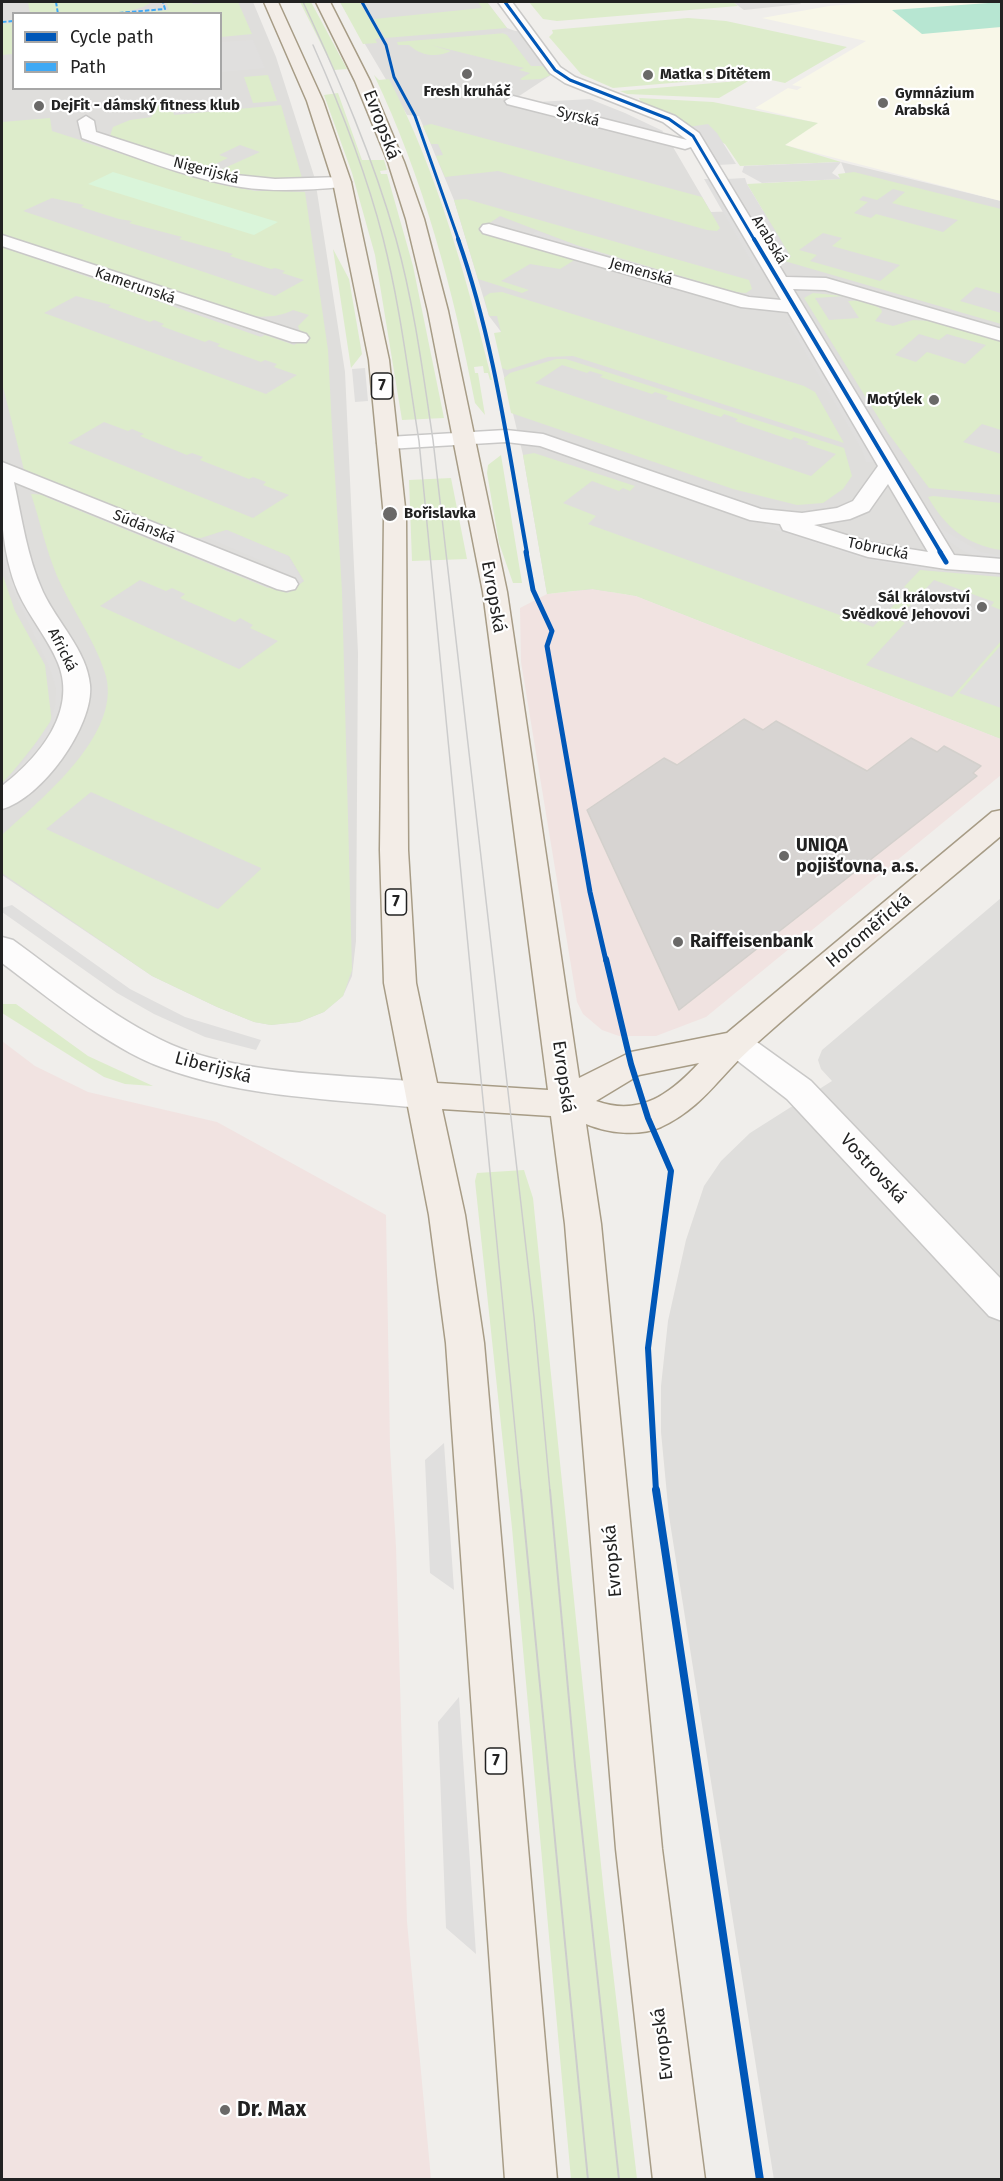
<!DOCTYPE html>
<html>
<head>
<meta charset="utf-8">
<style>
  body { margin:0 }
  #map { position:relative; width:1003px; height:2181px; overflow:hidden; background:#f0eeeb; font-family:"Fira Sans",sans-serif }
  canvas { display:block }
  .frame { position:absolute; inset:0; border:3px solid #222; pointer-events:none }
  .legend { position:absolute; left:12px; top:12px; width:210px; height:78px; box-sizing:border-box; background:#fff; border:2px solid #a7a7a7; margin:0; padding:8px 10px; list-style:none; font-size:18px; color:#222 }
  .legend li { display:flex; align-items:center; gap:12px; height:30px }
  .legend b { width:30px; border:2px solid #a7a7a7 }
</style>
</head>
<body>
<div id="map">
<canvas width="1003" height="2181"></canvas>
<div class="frame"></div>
<ul class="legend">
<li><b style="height:8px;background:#0057b8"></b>Cycle path</li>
<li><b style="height:8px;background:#3fa9f5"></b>Path</li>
</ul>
</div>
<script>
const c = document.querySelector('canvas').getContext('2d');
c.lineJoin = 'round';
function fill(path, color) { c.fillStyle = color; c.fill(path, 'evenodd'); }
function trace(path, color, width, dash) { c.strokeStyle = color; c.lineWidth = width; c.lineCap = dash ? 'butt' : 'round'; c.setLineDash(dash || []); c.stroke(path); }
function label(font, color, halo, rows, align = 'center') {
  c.font = font + ' "Fira Sans",sans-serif'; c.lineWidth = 4.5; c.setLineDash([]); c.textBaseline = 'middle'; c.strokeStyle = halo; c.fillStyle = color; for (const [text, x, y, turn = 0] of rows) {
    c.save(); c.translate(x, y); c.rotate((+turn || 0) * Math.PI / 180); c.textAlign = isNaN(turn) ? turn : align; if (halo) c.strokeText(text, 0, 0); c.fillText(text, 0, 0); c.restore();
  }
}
fill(new Path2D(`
  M2,2H253L276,57L315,179L345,372L358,653L356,941L352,976L343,996L324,1012L299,1022L271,1025L254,1022L217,1007L152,976L2,875ZM14,14H220V88H14Z
  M340,2H487L507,28L518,32L551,75L507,104L673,147L711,212L771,210L848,180L841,162L1001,201V739L636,596L614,592L567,590L547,594L523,455L502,368V333L489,316L454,200L419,116L407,115Z
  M733,2H799L801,4L744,10Z
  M1001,898V2179L774,2180L669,1516L661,1432V1386L668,1321L686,1240L704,1186L721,1161L750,1133L832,1081L821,1069L818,1060L822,1050Z`), '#dfdedc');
fill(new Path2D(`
  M593,589L636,596L1001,739V775L706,1017L656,1036H619L602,1030L583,1014L577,1002L521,662L520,608L547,594Z
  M2,1041L35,1066L88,1092L217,1122L386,1215L390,1447L396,1547L407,1922L431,2179H2Z`), '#f1e3e1');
fill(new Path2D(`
  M877,2H1001V201L785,145L817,123L755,108L788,88L797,90L802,87L792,85L866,41L762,18L829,6Z`), '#f8f7e8');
fill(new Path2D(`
  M28,2H152C127,20 61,14 30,13Z
  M166,2H191L193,4L238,2L252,34L221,37L220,14L129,13L169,10Z
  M300,2H311L347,69L334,70Z
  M340,2H359L381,38L375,39L377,43L363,44Z
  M478,2H487L507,28L385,38L374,19L482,8Z
  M529,2H733L738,6L557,21L543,19Z
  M688,18L726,21L847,47L785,83L753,76L613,88L581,74L549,37L553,33L552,30L562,29Z
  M13,23V54L2,55V24Z
  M518,32L551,75L541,79L522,80L520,79L530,73L519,70L524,68L431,45L451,51C437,58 421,56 409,45H398L397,42Z
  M268,75L277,101L253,103L244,77Z
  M374,75L379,80L389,79C438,173 466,277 492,380H490L488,373H484L483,366L474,367L475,373H478L485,415L475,403C454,292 423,177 374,75Z
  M750,80L719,98L627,94L620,91Z
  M338,93L362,160H384L387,170L380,171L381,174H387L413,266L444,418L402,420L375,255L352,173L324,95Z
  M639,98L713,102L818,123L785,145L841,162L740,166L725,144L688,127L671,115L641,102Z
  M171,102L174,115L281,105L302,178L274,179L218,171L260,152L240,145L219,155L228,158L207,168L110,136L113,127L130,120L152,117L149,104Z
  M50,118L52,131L214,183L251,190L305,192L328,350L332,428L342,591L352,970L343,996L324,1012L299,1022L271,1025L254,1022L217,1007L152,976L2,873V835C41,799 127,731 104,670C93,637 71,608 57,576C46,550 40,521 31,494L48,495L67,500L288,593L304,581L289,556L226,530L201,538L187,537L24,470L2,383V244L294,345L306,338L300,332L298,326L309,315L293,310C271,321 247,316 224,312L2,235V122ZM52,198L80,204L84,205L81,207L119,219L132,221L129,223L182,237L179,239L233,254L230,256L271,269L275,268L285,271L282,273L304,280L275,296L23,211ZM76,296L111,305L108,307L150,322L154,320L164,324L161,326L205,342L209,340L220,344L217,346L261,362L265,360L277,364L274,367L297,375L266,394L44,313ZM104,422L128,431L132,429L144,434L140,436L187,455L192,453L203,457L200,460L249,479L253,477L266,482L263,485L289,495L253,518L68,443ZM140,580L166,591L172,588L185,594L180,598L235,622L240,618L253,625L250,628L278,641L239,669L100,606ZM91,792L261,868V869L218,909L46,829Z
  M431,124L702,197L720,228L717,231L707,230L498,171L445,177L436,156L443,155L438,144H431L423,126Z
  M854,172L1001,209V294L976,287L960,301L1001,313V324L781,260L790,256L747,184L840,179L838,174ZM893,189L905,192L892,203L958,220L943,232L876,214L871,218L854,213L868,202L859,200L863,196L877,200ZM823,233L842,238L832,246L900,265L880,281L810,261L817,255L799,250Z
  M466,199L749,280L752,289L746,293L734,292L581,247L500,216L478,231L581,256L560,269L530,264L501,281L529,290L522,293L478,279L454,200Z
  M333,249L349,279L362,354L351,368Z
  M502,292L804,386L815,392L844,443L573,356L548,357L507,370L502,368L494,333L501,332L497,316H489L484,297L490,293Z
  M813,293L845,296L815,298L829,320L859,318L848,301L866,300L881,309L882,312L875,321L893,326L913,320L946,322L1001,341V430L982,424L963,442L1001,454V495L929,488L888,433L804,298ZM919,334L939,340L947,334L986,345L965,364L927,352L916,362L895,355Z
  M556,359H566L844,448L852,476L843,489L823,503L797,505L733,489L511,413L504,378L510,373ZM562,365L587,373L590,371L603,375L600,377L652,394L655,392L668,396L666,399L721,417L724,414L738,419L735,421L791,440L794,437L809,442L806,444L836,454L811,476L535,383Z
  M534,453L635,486L630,491L623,488L619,491L592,481L563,503L596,516L588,524L873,627L909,589L904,587L920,570L1001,577V610L991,606L994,602L934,580L897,619L905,623L866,665L952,697L1001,641V739L636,596L592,589L547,594L523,455Z
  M501,455L522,583H513L499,543L487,473L488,465Z
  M451,478L467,559L412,561L409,480Z
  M933,496L1001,503V550C967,545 945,527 928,497Z
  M2,573L15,611L45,665L52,723L2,785Z
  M2,1004H16L88,1056L153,1086L125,1084L104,1077L2,1013Z
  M524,1170L533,1198L604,1894L637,2179H571L512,1528L475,1181L477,1173Z`), '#ddeccb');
fill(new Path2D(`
  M113,172L278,222L254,235L88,184Z`), '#daf5da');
fill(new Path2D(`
  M1002,2L1001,27L922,34L892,10Z`), '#b7e6d2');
fill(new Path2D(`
  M518,31L545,66H531L507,35L500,32Z
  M253,40L265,68L221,72V42Z
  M590,99L625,113L663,131L661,136L537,102Z
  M708,124L717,133L736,164L718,165L688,127Z
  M87,139L281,188L280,191H255L207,181L81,141Z
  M841,162L832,173L841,179L762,183L742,172L744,166Z
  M745,178L747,184L791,257L774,260L726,179Z
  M704,179H711L764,269L756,270Z
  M537,231L576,245L734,292L756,296L759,300L748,299L571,248L532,234Z
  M2,242L267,334L261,337L2,247Z
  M788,323H796L876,462H866L862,450Z
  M365,368L368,401L355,402L352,369Z
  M911,483L943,530L981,552L1001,556V560L976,556L963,551L931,529L902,484Z
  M52,494L275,583L268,588L46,497Z
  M770,521L833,543L1001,570V576L921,569L861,558L763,526Z
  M227,530L288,556L303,581L287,579L274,566L206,537Z
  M8,551L64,674L65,711L22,779L2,795V783L25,759L50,722L55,705L56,688L50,669L11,586L2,559V552Z
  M1001,645V708L959,693Z
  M12,905L130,989L185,1017L261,1040L256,1050L205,1037L154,1014L117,993L2,912V908Z
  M444,1443L454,1590L430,1573L425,1460Z
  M459,1697L476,1954L446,1928L438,1722Z`), '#e0dfde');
const building = new Path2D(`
  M744,719L763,730L776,721L867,771L911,738L937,752L944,746L981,766L973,773L977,776L679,1010L587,810L664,758L677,765Z`);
fill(building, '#d7d4d2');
trace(building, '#d3d0cc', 1.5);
const minor = new Path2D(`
  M498,2H512L560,67L575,77L675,116L699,133L786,277L826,278L1002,329V341L825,290L793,289L954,555L1002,559V573L946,569L868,557L783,530L780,524L750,520L540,446L506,442L388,449L380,448L377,443L380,438L388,437L506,430L543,434L761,509L802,513L837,508L853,501L878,466L788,312L741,307L483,233L480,229L483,225L489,224L749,297L781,300L691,147L685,149L507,104L505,101L513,96L687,140L663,122L565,83L550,73ZM888,484L928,552L872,543L814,525L850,519L869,511Z
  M86,116L94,121L96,132L226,174L275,179L342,177L351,182L342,187C308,190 274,192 241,187C186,178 134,156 82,138L78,121Z
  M2,235L306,334L309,338L306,342H292L2,246Z
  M2,462L295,579L298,584L295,589L286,591L277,589L14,482C22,519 27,557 43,592C57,622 87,651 90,685C94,726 41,799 2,809V786C38,758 78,712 58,663C48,638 29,617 18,592C1,552 0,505 2,462Z
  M2,937L13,940C64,977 123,1026 182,1049C250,1075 347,1075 421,1082L433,1086L438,1095L433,1104L421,1108C334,1099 244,1098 161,1067C107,1047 48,997 2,963Z
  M736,1031L747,1035L811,1081L1002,1280V1321L989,1316L787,1099L725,1051L720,1043L725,1035Z`);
const major = new Path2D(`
  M264,2H278L323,101L351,182L389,360L406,517L408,850L416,983L437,1083L548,1090L483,592L428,311L406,219L388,162L355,81L316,2H330L370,81L404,162L424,219L448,311L507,592L579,1078L631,1052L727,1033L992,812L1002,810V835C918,906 831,976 749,1050C717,1079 703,1107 661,1127C638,1137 608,1133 586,1124L601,1224L662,1849L705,2180H653L616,1849L565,1224L551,1116L442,1109L465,1215L484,1343L557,2180H505L446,1343L429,1215L384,983L380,850L384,517L369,360L333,182L307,101ZM699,1063C670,1094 640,1117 596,1101L639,1075Z`);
trace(minor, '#c9c8c7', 3);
trace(major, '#a79c86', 3);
fill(minor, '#fdfcfc');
fill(major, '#f3ede7');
trace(new Path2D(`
  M303,2C339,79 373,157 396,239C414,304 423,373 433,440L534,1317L550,1491
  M313,45C341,108 366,172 383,238C400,305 408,373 419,441L521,1491`), '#ccc', 1.5);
trace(new Path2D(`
  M521,1490L588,2180
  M550,1490L575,1766L619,2180`), '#ccc', 2);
trace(new Path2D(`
  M56,2L58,14
  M106,14L165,9L163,2
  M2,22L14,21`), '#3fa9f5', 2, [4.5, 2]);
trace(new Path2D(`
  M362,2L386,45L394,77L415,116L459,241
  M505,2L555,70L570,80L669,119L693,136L755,241`), '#0057b8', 3);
trace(new Path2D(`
  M458,239C494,341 508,448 527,553
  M754,239L941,553`), '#0057b8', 4);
trace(new Path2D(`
  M526,552L533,590L552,631L547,646L590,892L606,961
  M940,552L946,562`), '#0057b8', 5);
trace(new Path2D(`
  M606,959L631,1064L648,1118L671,1171L648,1348L656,1491`), '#0057b8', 6);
trace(new Path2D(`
  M656,1490L760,2180`), '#0057b8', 8);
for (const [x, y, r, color] of [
  [467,74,6,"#6a6968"],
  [648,75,6,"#6a6968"],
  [883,103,6,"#6a6968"],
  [39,106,6,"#6a6968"],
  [934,400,6,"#6a6968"],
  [390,514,8,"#6a6968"],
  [982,607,6,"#6a6968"],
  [784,856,6,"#6a6968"],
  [678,942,6,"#6a6968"],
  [225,2110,6,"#6a6968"]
]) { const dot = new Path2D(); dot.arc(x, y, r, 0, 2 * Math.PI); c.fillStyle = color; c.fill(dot); trace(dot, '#fff', 2); }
label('bold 15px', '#222', '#fff', [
  ["Matka s Dítětem",660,75],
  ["Fresh kruháč",467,92,"center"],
  ["Gymnázium",895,94],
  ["Arabská",895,111],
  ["DejFit - dámský fitness klub",51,106],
  ["Motýlek",922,400,"right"],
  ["Bořislavka",404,514],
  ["Sál království",970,598,"right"],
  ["Svědkové Jehovovi",970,615,"right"]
], 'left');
label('15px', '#222', '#fff', [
  ["Syrská",578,117,14],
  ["Nigerijská",206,171,15],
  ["Arabská",769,240,59],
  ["Jemenská",641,272,16],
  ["Kamerunská",135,286,19],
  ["Súdánská",144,527,22],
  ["Tobrucká",878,549,12],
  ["Africká",62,650,63]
]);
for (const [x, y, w] of [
  [382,386,21],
  [396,902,21],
  [496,1761,21]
]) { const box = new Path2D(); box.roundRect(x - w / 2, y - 13, w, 26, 4.5); c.fillStyle = '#fff'; c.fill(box); trace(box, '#222', 1.5); }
label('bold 16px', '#222', null, [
  ["7",382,386],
  ["7",396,902],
  ["7",496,1761]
]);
label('18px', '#222', '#fff', [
  ["Evropská",381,125,69],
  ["Evropská",493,597,80],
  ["Horoměřická",869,931,-40],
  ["Liberijská",213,1068,15],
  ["Evropská",563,1077,82],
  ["Vostrovská",873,1169,47],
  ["Evropská",613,1561,-95],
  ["Evropská",663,2044,-97]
]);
label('bold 18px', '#222', '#fff', [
  ["UNIQA",796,846],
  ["pojišťovna, a.s.",796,867],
  ["Raiffeisenbank",690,942]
], 'left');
label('bold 21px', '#222', '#fff', [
  ["Dr. Max",237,2110]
], 'left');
</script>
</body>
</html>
